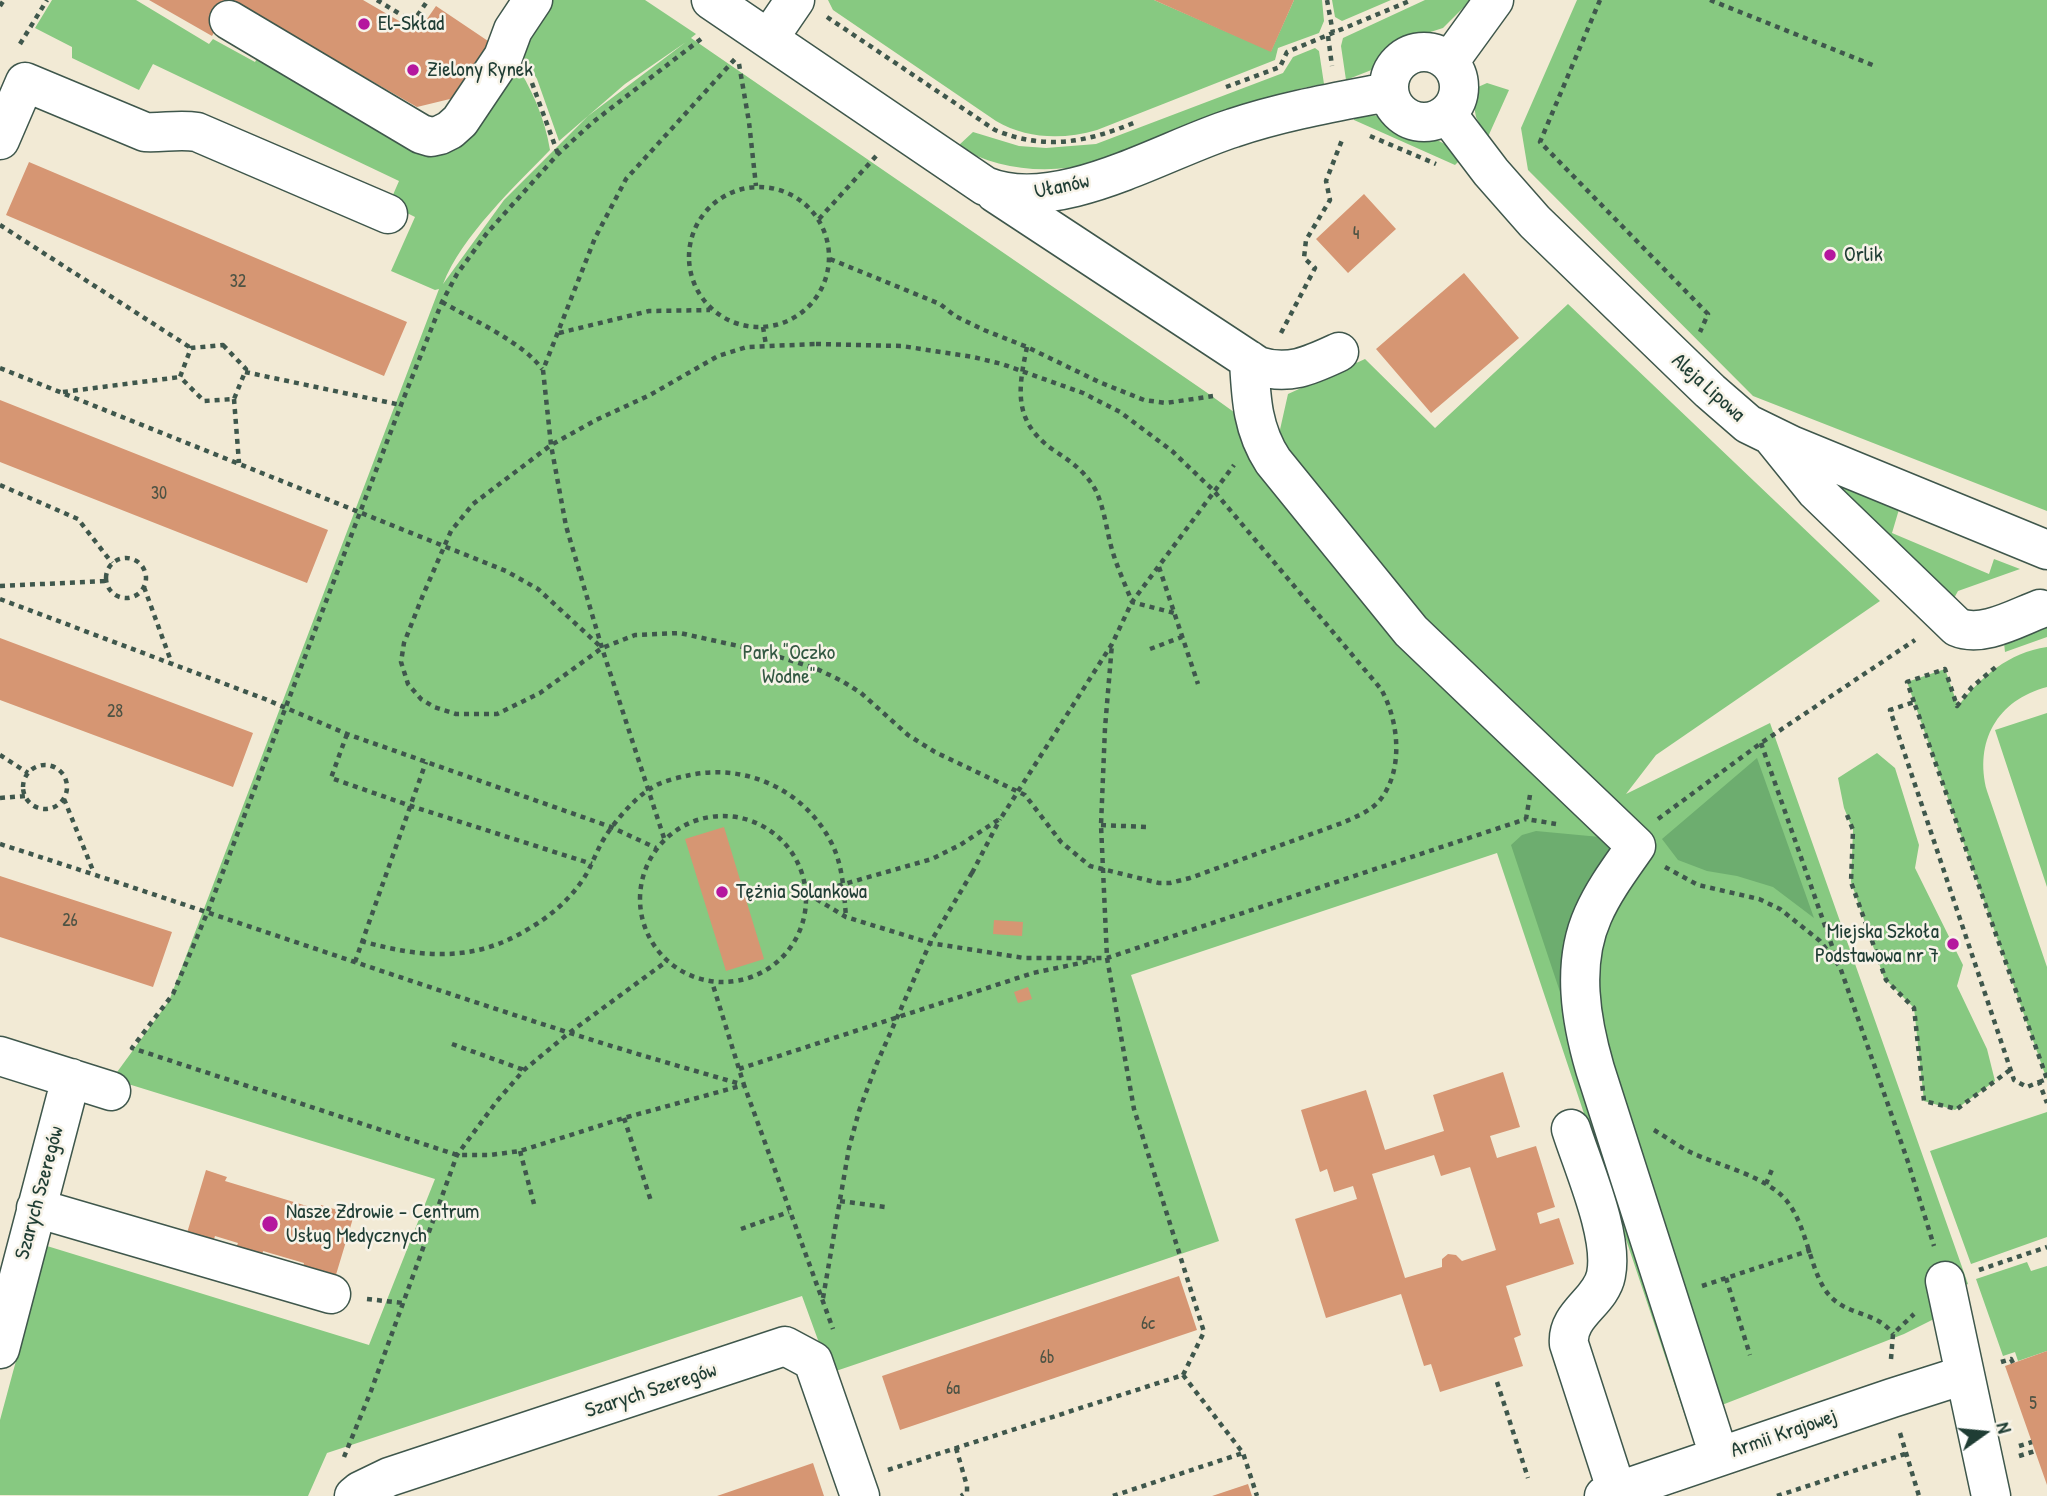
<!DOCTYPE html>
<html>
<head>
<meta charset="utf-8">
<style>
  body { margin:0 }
  #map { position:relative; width:2047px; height:1496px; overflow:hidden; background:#f2ead5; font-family:"Patrick Hand",sans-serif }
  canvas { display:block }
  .north { position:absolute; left:1949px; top:1398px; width:70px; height:70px; -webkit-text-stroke:5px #f7f3e8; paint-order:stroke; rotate:75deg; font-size:19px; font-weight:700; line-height:28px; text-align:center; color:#1f3d34 }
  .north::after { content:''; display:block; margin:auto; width:24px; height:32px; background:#1f3d34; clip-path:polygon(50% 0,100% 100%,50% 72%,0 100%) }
</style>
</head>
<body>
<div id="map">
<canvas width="2047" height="1496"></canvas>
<div class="north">N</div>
</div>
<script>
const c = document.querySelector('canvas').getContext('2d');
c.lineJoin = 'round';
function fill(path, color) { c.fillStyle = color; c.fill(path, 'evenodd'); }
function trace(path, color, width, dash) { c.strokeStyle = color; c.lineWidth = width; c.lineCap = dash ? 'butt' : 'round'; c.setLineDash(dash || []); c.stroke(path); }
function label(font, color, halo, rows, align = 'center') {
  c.font = font + ' "Patrick Hand",sans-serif'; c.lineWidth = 5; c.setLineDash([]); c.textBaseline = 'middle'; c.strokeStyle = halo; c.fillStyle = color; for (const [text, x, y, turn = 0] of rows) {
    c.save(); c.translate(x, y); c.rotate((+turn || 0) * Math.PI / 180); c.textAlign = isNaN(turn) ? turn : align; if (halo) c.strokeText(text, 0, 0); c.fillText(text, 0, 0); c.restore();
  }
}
fill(new Path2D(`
  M52,0H136L209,44L213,39L255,62L260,53L419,148L514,61C531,87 545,118 550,150C515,186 461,237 443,284L504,200L588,116L686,42L625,84L559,141L537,79L520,51L547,0H645L696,34L691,38L1206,392L1277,443L1288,394L1365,359L1435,428L1568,304L1880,601L1656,755L1626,794L1770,723L1968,1284L1958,1288L1964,1304L1904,1334L1686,1419L1497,853L1131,975L1219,1241L830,1373L802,1296L327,1453L308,1496L0,1495V1420L47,1246L369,1345L435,1179L112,1079L169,1001L439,289L435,290L391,271L415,217L389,204L399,181L153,64L139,90L72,58V47L35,28Z
  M828,0H1154L1271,51L1294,0H1322L1324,21L1319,33L1278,48L1275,60L1097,130C1063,140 1027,139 996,121L833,10Z
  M1332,0H1391L1342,21L1335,17Z
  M1425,0H1471L1443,28L1402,41L1393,48L1374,69L1346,80L1341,46L1343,38Z
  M1577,0H2047V511L1753,396L1528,170L1521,128Z
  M1315,48L1319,51L1324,84C1263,94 1205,120 1147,142C1129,149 1111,158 1092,163C1049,175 995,170 958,146L973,132L1019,146L1046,148L1096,144L1283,73L1293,57Z
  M1487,83L1509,90L1487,139L1476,117L1472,95L1478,87Z
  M1353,114L1381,116L1406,132L1439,141L1450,147L1461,159L1455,165L1354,120Z
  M1835,483L1900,506L1892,533L1989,574L1994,559L2020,569L1958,591L1953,600Z
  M2047,621V637L2005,652L2004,643Z
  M2047,647V687C1997,700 1974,742 1987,791L2047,967V1080L1907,682L1945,669L1958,706C1982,676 2008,653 2047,647Z
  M2047,713V887L1995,730Z
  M1877,753L1895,768L1919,845L1915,868L1963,965L1957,986L1987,1049L1995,1081L1955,1110L1924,1101L1914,1008L1884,978L1851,882L1853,830L1844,808L1838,778Z
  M2047,1112V1237L1971,1264L1930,1151Z
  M2027,1262L2031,1271L2047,1266V1351L2018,1361L2015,1352L2003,1356L1976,1279Z`), '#87c981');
fill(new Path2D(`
  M1757,758L1814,918L1773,887L1737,876L1707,871L1678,860L1662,839Z
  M1536,831L1600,837L1609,842L1612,852L1570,1022L1511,845L1522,835Z`), '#6dad6f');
fill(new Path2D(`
  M149,0H363L418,32L436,6L491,43L454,98L417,107L232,1L212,36Z
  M1154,0H1294L1271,52Z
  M29,162L407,322L384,376L6,215Z
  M1364,194L1396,229L1348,273L1316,239Z
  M1464,273L1519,338L1431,413L1376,349Z
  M0,400L328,530L307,583L0,462Z
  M0,638L253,733L233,787L0,700Z
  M724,827L764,959L726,971L685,839Z
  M0,876L172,932L153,987L0,937Z
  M994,920L1023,922L1022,936L993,934Z
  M1028,987L1032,999L1018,1003L1014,992Z
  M1503,1072L1520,1127L1490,1136L1497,1158L1536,1146L1555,1207L1537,1213L1540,1224L1559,1218L1574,1264L1506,1286L1521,1335L1514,1338L1523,1366L1440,1392L1431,1364L1424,1366L1401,1294L1326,1318L1295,1219L1357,1199L1353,1186L1334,1192L1327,1169L1320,1172L1301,1110L1366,1090L1385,1150L1444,1131L1433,1095ZM1434,1155L1441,1176L1470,1167L1496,1250L1462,1261L1456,1255L1448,1254L1442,1259V1267L1405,1278L1372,1174Z
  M206,1170L227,1177L225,1181L320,1210L321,1205L354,1215L335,1278L303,1268L304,1263L263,1251L262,1256L236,1248L238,1243L215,1236L213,1242L187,1233Z
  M1179,1276L1197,1330L900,1430L882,1376Z
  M2047,1351V1485L2005,1366Z
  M813,1463L824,1496H717Z
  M1248,1484L1252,1496H1212Z`), '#d69673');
const minor = new Path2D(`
  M711,0L985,186C1057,216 1163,150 1233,128C1283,111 1336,102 1388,92
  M229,20L421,134L431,137L440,135L450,130L460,121L503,57L513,30L533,0
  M769,38L795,0
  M1389 87a35 35 0 1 1 70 0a35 35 0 1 1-70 0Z
  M1449,62L1494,0
  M1447,114L1491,172L1535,222L1710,391L1748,424L1791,445L2047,550
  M0,140L25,82L145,132C163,133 179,129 197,132L388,214
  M995,193L1258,366C1289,376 1311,365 1339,352
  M1249,360C1251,397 1252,429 1273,461L1411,631L1636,846C1620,869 1604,890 1593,915C1571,964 1581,1021 1595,1069L1719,1456
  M1774,439L1816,491L1957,627C1982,638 2016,618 2040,609
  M0,1056L111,1091
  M1571,1129C1583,1167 1614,1236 1606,1275C1601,1302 1566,1314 1569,1344L1617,1492
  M36,1208L331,1294
  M1945,1281L1991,1496
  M0,1349L71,1078
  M354,1496L360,1491L389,1477L785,1346L813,1361L860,1496
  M1604,1496L1892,1398L1964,1375`);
trace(minor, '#3f574c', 41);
trace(new Path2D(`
  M377,0L413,22L428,0
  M1327,0L1333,33
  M1600,0L1540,142L1708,314L1700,332
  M1710,0L1875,66
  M0,6L4,0
  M827,17L995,130C1046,151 1087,142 1136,122
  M1328,36L1332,66
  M701,39L593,122L558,154L487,233L457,274L442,302L401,405L208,911L173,994L132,1048L457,1155H490L520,1151L624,1118L744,1085L833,1329
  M20,44L47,0
  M739,64L749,122L756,186
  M532,83L558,154
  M1226,87L1280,67L1287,52L1412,0
  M1370,136L1436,164
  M689 257a70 70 0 1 1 140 0a70 70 0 1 1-140 0Z
  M819,219L877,155
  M0,225L191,348
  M830,259L940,304L955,316L984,330L1027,347L1099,382L1144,400L1166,403L1213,396
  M442,302C471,319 524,343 542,369
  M763,327L766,345
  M559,333L649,311L710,310
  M1281,333L1315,268L1304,258L1306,240L1330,200L1326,181L1342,140
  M816,344L902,346L973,357L1002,364L1083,393L1120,412L1172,451L1214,491L1381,689C1399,721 1404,770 1380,800C1370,812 1355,817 1342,823L1190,878L1170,883H1159L1090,866L1061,842L1025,795L935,752L908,735L861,693L842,681L817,669L761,651L680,633L635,635L602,648L540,693L497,714H456L434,707L421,699L408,684L401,662L404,643L423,595L451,531L473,504L551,445L596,420L650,395L718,356L747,347Z
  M223,345L246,369L245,372L234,399L204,401L180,377L191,348Z
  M1027,347C1018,389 1013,421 1052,449C1070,461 1084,470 1095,489C1104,507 1106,527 1111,546C1116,565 1125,584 1132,602L1174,613
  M0,368L506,571L538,589L602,648
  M245,372L401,405
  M63,392L180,377
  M234,399L239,463
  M0,485L78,519L112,563
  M106 578a20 20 0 1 1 40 0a20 20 0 1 1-40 0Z
  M1159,567L1198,684
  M0,586L106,581
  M144,587L172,664
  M0,599L265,699L347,734L611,827L656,848
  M1150,649L1182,637
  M1914,702L1907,682L1945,669L1957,706L1972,687L1997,666
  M347,734L331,778L411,806L592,864
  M1761,743L1838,963
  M0,755L28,773
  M23 787a22 22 0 1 1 44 0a22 22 0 1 1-44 0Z
  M1530,795L1526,819L1556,824
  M0,798L25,796
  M64,799L94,873
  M1847,815L1853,830L1851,882L1886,980L1914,1008L1924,1101L1957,1109L2010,1070
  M640 899a83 83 0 1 1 166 0a83 83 0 1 1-166 0Z
  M1658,819L1761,743L1915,640
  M1101,825L1146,827
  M664,838L602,648L566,526L551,445L543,370L595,238L626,179L735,59
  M0,844C190,905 377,971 567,1032C626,1051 685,1068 744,1085L712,982
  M1665,867L1698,885L1759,899L1780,909L1820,941L1840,967L1908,1162L1934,1246
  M972,873L1000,819
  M808,894L846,917L930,943L1024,958H1107L1526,819
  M809,894L932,859L960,845L1001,818L1112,644L1132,602L1234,465
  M361,941C422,958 474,963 530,928C552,915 570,899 584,878C591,867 595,855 601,844C609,828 634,798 650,789C661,781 677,778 690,775C747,763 806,791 832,844C843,866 844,893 846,917
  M355,962L426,762
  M452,1044L524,1070
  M739,1069L1033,973L1095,960
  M2039,1082L2047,1079L1914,702L1890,710L2014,1080L2027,1087L2039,1082L2047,1103
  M624,1118L651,1201
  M1654,1130C1666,1137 1678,1146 1690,1152C1719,1166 1771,1177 1789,1204C1808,1230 1811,1276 1830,1296C1848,1316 1878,1312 1893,1334
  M520,1151L534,1204
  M1766,1184L1773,1167
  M840,1201L885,1207
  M741,1229L789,1212
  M1979,1270L2047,1247
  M1726,1278L1750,1355
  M1702,1286L1811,1250
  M823,1298L849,1148L859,1111L877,1063L930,943L973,871
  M367,1299L403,1303
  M1891,1359L1893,1334L1914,1314
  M2001,1362L2011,1359L2013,1363
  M1183,1375L1243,1453L1257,1496
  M1497,1382L1528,1478
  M1900,1433L1919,1496
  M2019,1446L2032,1442
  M956,1448L967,1486V1492L961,1496
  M2019,1456L2035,1451
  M344,1457L371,1391L457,1155L497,1101L524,1070L569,1033L667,961
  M888,1470L1183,1375L1204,1332L1134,1109L1107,958L1101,825L1105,728L1112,644
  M1113,1496L1243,1453
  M1777,1496L1905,1454`), '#3f574c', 4.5, [5, 5]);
trace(minor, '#fff', 38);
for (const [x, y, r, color] of [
  [364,24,7,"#b5179e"],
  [413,70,7,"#b5179e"],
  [1830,255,7,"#b5179e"],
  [722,892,7,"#b5179e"],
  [1953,944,7,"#b5179e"],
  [270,1224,9,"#b5179e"]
]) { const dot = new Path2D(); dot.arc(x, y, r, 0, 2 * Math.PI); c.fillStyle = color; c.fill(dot); trace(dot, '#f7f3e8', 2.5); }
label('18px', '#4d5344', null, [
  ["4",1356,234],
  ["32",238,282],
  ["30",159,494],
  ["28",115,712],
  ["26",70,921],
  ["6c",1148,1324],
  ["6b",1047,1358],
  ["6a",953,1389],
  ["5",2033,1404]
]);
label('21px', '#1f3d34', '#f7f3e8', [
  ["El-Skład",378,24],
  ["Zielony Rynek",427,70],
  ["Orlik",1844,255],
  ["Tężnia Solankowa",736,892],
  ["Miejska Szkoła",1939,932,"right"],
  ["Podstawowa nr 7",1939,956,"right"],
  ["Nasze Zdrowie - Centrum",286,1212],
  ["Usług Medycznych",286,1236]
], 'left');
label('21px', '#1f3d34', '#f7f3e8', [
  ["Ułanów",1062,187,-12],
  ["Aleja Lipowa",1708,388,42],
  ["Szarych Szeregów",40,1193,-75],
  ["Szarych Szeregów",651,1391,-18],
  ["Armii Krajowej",1784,1434,-19]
]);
label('21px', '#345943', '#f7f3e8', [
  ["Park \"Oczko",789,653],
  ["Wodne\"",789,677]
]);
</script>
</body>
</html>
